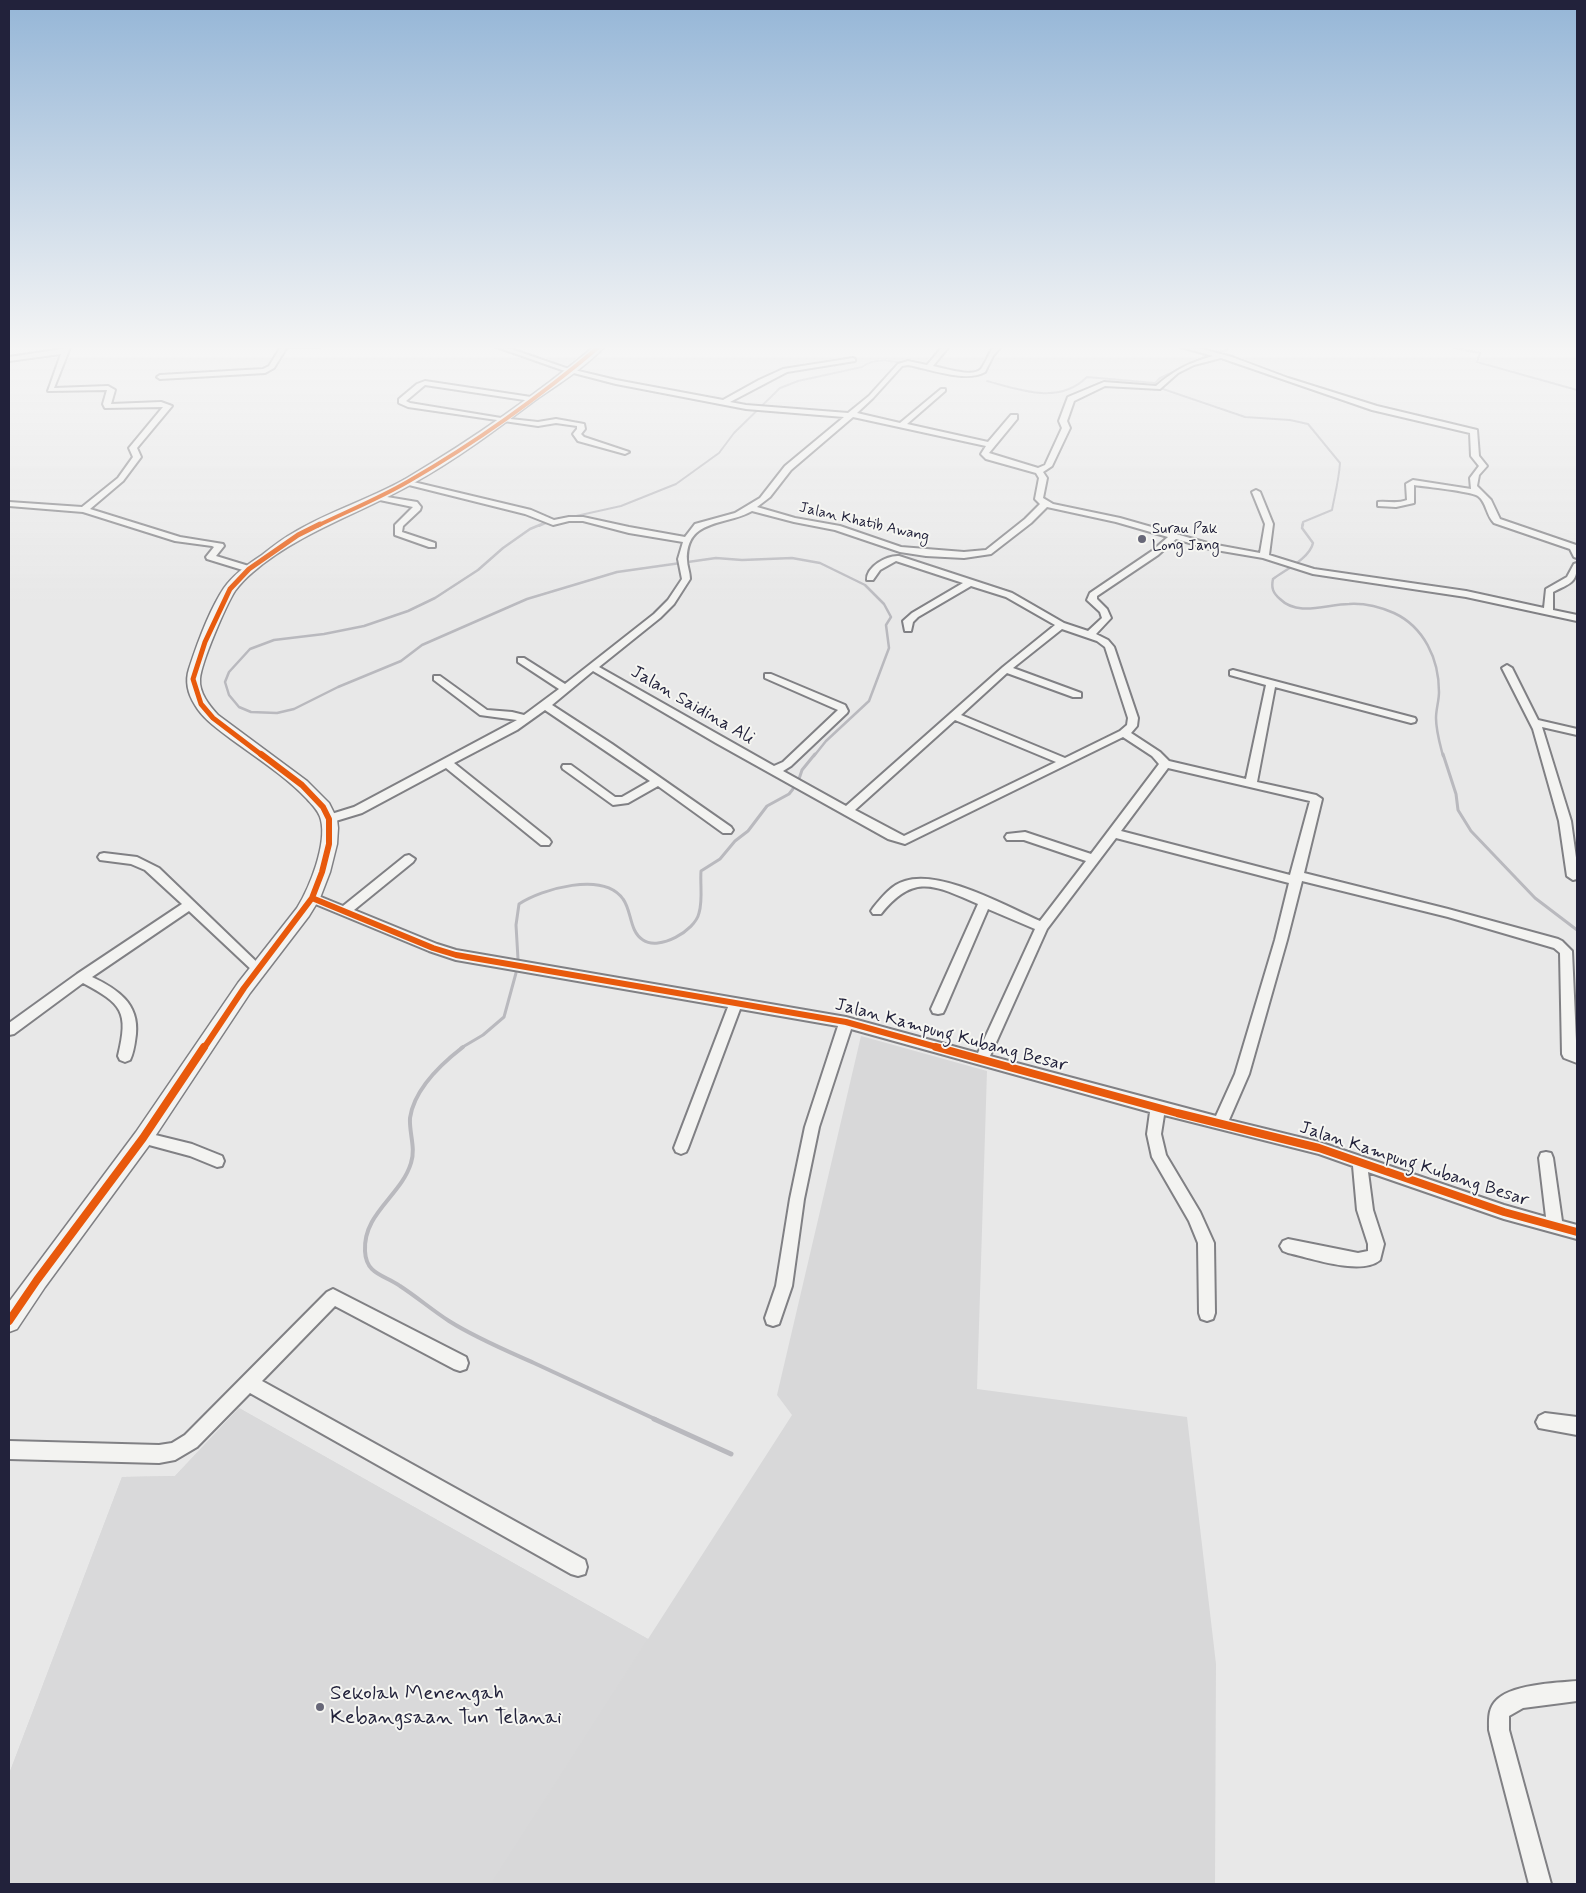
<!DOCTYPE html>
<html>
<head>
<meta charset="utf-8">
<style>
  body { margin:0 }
  #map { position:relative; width:1586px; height:1893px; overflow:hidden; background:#e8e8e8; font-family:Mynerve,sans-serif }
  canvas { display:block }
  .frame { position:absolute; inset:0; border:10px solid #22223b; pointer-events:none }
</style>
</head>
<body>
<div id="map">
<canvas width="1586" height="1893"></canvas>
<div class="frame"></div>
</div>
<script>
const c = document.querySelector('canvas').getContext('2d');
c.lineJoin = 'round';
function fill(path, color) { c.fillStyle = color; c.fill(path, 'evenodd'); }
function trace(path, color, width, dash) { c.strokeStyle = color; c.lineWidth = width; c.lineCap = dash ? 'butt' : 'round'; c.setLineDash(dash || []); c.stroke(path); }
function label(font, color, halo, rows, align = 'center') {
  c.font = font + ' Mynerve,sans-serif'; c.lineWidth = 4; c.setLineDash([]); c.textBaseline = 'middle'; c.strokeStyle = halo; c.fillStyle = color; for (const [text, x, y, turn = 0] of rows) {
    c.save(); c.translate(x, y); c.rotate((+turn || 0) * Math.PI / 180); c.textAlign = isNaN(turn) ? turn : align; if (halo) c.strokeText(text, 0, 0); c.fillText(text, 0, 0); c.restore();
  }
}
fill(new Path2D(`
  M861,1036L987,1071L977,1389L1187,1417L1216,1664L1215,1884H9V1774L122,1477L175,1476L239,1408L648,1639L792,1415L777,1395Z`), '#d8d8d9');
fill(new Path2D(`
  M239,1408L648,1639L491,1884H9V1774L122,1477L175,1476Z`), '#d9d9da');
trace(new Path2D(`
  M1442,345L1480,353L1477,362L1577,390
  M987,381C1020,390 1059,405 1087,377L1155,383
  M1158,386L1155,383L1160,378L1213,353L1227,350L1226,345
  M1163,389L1245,417L1290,420L1308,424L1340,463C1339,479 1335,494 1332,510L1303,522L1302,526
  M558,520L621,506L676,484L719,453L734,433L780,388L798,381L862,367C879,354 902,364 922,368
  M539,526L546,523`), '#b9b9be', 2);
trace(new Path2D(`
  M542,524L530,529L503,548L478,570L435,598L408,611L364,626L324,634L274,640L250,649L229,672L225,682L229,695L239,707L251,712L277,713L294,709L338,687L401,661L422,645L527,599L617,572L716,558L742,560L792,558L820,563L865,585L884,604L891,617L886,625L889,648L869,701L826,741L814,756
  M1303,524L1302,528L1313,543C1310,558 1285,570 1273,579C1271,588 1273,593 1280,599C1298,617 1327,604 1349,604C1364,603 1380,607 1394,613C1424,627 1439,659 1439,692C1439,701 1436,709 1436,718C1436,731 1440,744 1443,756`), '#b9b9be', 2.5);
trace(new Path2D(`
  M1443,754L1456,794L1458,810L1471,831L1535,898L1577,930
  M798,782L802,770L815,754
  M518,959L516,925L519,904C542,889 603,871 623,899C632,911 629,931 643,940C659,951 695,931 699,913C703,900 700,885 701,871L720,859L735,841L748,831L767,806L789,794L793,789
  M461,1048L483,1035L504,1017L516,973`), '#b9b9be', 3);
trace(new Path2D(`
  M463,1047C441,1064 414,1090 410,1118C409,1133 416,1148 411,1163C401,1196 363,1213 365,1251C366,1275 385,1275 400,1286C417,1297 432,1310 449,1321C476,1338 505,1350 534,1363C575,1382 616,1401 657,1420`), '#b9b9be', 4);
trace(new Path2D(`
  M654,1419L731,1454`), '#b9b9be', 5);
const street = new Path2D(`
  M65,345H71L54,388L108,386L115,390L111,404L161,402L172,406L137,448L141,457L123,481L90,509L180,537L223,544L224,546L216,556L252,567V571H246L207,559L206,557L214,547L212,546L175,541L83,512L9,506V502L82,507L118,478L133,457L129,448L163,407L105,408L103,404L107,390L48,391L61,354L9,361V357L63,349Z
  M268,345H322L319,347H287L274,368L265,373L160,379L157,377L160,375L263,369L269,366L281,347Z
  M491,345H499L566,368L616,380L723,400L759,380L783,369L853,358L855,359V361L787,372L730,402L746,405L848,413L869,396L898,364L908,361L927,365L944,345H950L933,366C944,368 973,378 981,369C986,362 989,352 996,345H1002L993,356L985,372C965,383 930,369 908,365L902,366L873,398L857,413L900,423L941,389H945V391L907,424L988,442L1011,415H1017V419L989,453L1038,468L1045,465L1062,428L1059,421L1068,397L1104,382L1156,386C1176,369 1189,363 1213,356L1178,346L1177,345H1186L1232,357L1288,378L1377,406L1477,430L1479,456L1487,466L1479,475L1477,486L1491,500L1500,519L1576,545L1577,558L1574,557L1570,549L1494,523C1486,515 1487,503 1478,496C1470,491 1427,487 1414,485V503L1396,507L1378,506V502C1388,501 1397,504 1407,500L1406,484L1413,480L1471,489L1470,478L1479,466L1471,456L1470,433L1372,410L1221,358L1194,365L1178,373L1160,389L1105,386L1074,401L1067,421L1070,428L1052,466L1043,472L1047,478L1043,498L1053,504L1120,518L1211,544L1260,553L1265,524L1252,492L1256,490L1260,492L1273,524L1269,555L1314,569L1466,591L1544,608L1546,589L1567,577L1574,564L1577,563C1577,584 1570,583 1553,592V610L1577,615V621L1466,597L1313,574L1263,558L1210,549L1176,539L1158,555L1097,596V599L1107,609L1111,618L1096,634L1108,640L1114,647L1138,718L1137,726L1131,733L1160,752L1169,761L1246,779L1266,685L1230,675V671L1233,670L1415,718L1416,720L1415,722L1411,723L1275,687L1257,782L1316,795L1322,799L1304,873L1448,909L1558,939L1562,941L1572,951L1577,1063L1564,1058L1562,1054L1560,953L1554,948L1448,917L1302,881L1287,940L1249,1074L1229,1120L1319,1142L1504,1205L1546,1217L1539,1158L1541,1153L1546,1152L1551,1153L1553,1158L1562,1221L1577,1225V1239L1504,1219L1368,1172L1373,1210L1384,1244L1380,1260C1361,1276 1311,1258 1288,1253L1283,1251L1280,1246L1283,1241L1288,1239L1358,1253L1368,1251V1244L1357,1210L1353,1166L1319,1154L1164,1115L1161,1134L1166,1155L1200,1212L1214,1243L1215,1313L1213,1319L1207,1321L1201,1319L1199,1313L1198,1243L1189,1221L1152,1157L1147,1134L1150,1112L851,1029L819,1127L804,1199L792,1286L779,1324L773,1326L767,1324L765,1318L776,1286L790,1199L805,1127L838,1026L740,1009L688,1148L686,1152L681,1154L676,1152L674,1148L728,1007L456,960L429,951L308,901L306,898L308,895H316L343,906L405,856L409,855L415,859L413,862L354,910L437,944L456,950L846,1017L978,1053L1035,929L988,909L945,1009L943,1013L938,1014L933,1013L931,1009L978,904C936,886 914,872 881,914H873L871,911L873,908C882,897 891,885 905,881C940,869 1006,906 1040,921L1086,861L1024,840H1007L1005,837L1007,834L1025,832L1091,854L1159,764L1152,756L1123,737L905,844L888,839L716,743L593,671L552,705L612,744L731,827L733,830L731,833H723L658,786L628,803L613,805L563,769L562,767L563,765H571L615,797H622L650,781L545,710L517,730L454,763L549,839L551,842L549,845H541L446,768L362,813L329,823L325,822L323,819L325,816L354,807L517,720L480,715L434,680V676H440L487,710L512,712L524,715L559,689L518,662V658H524L565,684L654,614L668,600L682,579L678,559L683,542L629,533L583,521H569L553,525L525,514L405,484V480L531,510L554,520L569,517H583L629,527L685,537L695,524L735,513L760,498L785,466L844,417L746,409L616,384L562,370ZM853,417L986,446L981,454L986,459L1036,473L1039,478L1035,499L1040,504L1025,519L986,550L964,552L901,547L840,526L795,518L757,507L770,497L791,470ZM1047,507L1116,522L1168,537L1152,551L1090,593L1087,600L1100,612L1102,618L1088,631L1064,623L1012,593L899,556C887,555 866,567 867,580H873L880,570L896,561L963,583L912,613L903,621L905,631H911L913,622L918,617L971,586L1006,597L1055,625L1003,667L846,806L783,771L791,766L847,713L848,711L845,705L771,674H765V678L838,710L783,762L774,766L599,667L660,618L674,604L690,579C690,572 687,566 687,560C686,518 726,526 752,511L794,522L835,530L900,552L926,556L964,558L991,554L1031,523ZM1062,629L1097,641L1105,647L1128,718L1127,725L1120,731L1065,758L961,715L1007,673L1073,697H1081V693L1013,668ZM955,720L1056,762L904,836L855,810ZM1168,768L1310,801L1290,875L1121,831ZM1116,838L1289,883L1275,940L1235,1074L1216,1116L990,1056L1047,929Z
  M425,381L531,397L535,399L531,401L425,385L406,401L410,403L501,418L538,422L556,419L584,424L585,429L581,434L584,437L629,452L625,454L578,441L573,434L577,429V426L556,423L538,426L408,407L399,403V399L417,384Z
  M375,495L417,502L421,507L420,510L403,526L402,532L435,543V547H429L395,535V525L413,507L375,499Z
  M1507,665L1512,668L1538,720L1577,729V735L1542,727L1571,821L1577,865V879L1573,880L1567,876L1559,821L1533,729L1502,668Z
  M104,853L137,857L159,868L264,969L262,972H254L189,911L92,977C117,989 139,1003 136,1034C135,1042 134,1052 130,1060L125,1062L120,1060L118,1056C129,1011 122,1004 83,983L14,1034L9,1035V1023L77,974L182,904L145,870L131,864L100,860L98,857L100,854Z
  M143,1132L192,1144L222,1156L224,1161L222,1166L217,1167L190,1156L138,1142L136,1138L138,1134Z
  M333,1289L466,1357L468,1363L466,1369L460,1371L454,1369L335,1306L262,1381L585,1560L587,1567L585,1574L578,1576L571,1574L250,1393L197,1447L175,1460L159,1463L9,1459V1441L159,1445L172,1443L185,1435L327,1292Z
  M1545,1413L1577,1417V1435L1539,1428L1536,1422L1539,1416Z
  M1577,1681V1701L1523,1708L1509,1716V1730L1551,1884H1529L1489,1730C1489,1721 1488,1711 1494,1703C1507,1684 1556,1683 1577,1681Z`);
const secondary = new Path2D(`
  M596,345H606C587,366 560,383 537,399C497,429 456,460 412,484C359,514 300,532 253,572C247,577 240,584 235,591C226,605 201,663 200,679C199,693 209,705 218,715L307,781L329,803L337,819L338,828L337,844L330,872L320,898L309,916L250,993L150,1144L45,1287L17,1329L9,1332V1302L136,1132L238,983L297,908C310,887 327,844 321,820C319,811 313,806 307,799C285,776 257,758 231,739C218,729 203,719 195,705C188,694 185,681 189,669C197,644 210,609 224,588C234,574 248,564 262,555C272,547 282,539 293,533C329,511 371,499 407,478C473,439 537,394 596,345Z`);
trace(street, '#808084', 4);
trace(secondary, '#808084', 3);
fill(street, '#f3f3f1');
fill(secondary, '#f3f3f1');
trace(new Path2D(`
  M317,526C348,511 380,498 409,481C477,442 542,395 601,345`), '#e8590c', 4);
trace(new Path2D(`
  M263,756L213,718L201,704L193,679L205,642L230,589L249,569L298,535L320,524`), '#e8590c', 5);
trace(new Path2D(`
  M312,898L433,948L456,955L846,1022L940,1048
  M204,1048L244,988L312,898L322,872L329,844V819L323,807L302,785L261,754`), '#e8590c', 6);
trace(new Path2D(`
  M936,1047L1177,1113L1319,1148L1504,1212L1577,1232
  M9,1321L37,1280L143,1138L204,1047`), '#e8590c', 8);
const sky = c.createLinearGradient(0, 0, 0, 610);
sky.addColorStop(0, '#95b6d7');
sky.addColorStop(0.57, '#f5f5f5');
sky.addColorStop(1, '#f5f5f500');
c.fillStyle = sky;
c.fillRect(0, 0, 1586, 610);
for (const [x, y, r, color] of [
  [1142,539,5,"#676778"],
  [320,1707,5,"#676778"]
]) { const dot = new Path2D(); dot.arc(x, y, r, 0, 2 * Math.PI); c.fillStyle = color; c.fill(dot); trace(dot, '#f6f6f2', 2); }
label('15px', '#22223b', '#f6f6f2', [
  ["Jalan Khatib Awang",864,523,13]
]);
label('15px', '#22223b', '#f6f6f2', [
  ["Surau Pak",1152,530],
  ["Long Jang",1152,547]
], 'left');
label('18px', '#22223b', '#f6f6f2', [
  ["Jalan Saidina Ali",692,706,30],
  ["Jalan Kampung Kubang Besar",951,1036,15],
  ["Jalan Kampung Kubang Besar",1414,1165,18]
]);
label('21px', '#22223b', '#f6f6f2', [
  ["Sekolah Menengah",330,1695],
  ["Kebangsaan Tun Telanai",330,1719]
], 'left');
</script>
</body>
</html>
